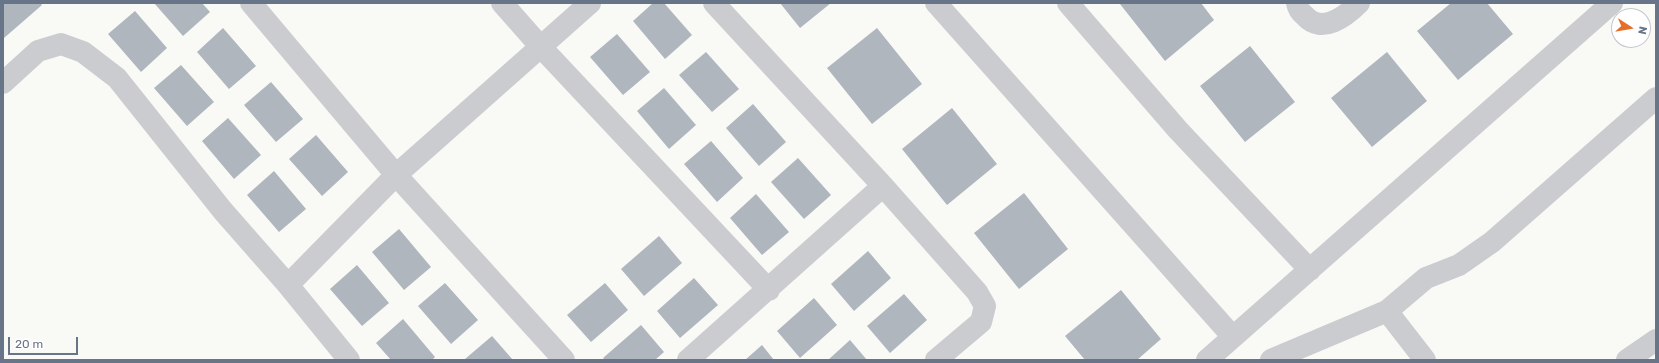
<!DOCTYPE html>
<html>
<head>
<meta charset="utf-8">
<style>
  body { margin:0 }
  #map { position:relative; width:1659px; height:363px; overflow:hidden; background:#f9f9f6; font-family:Rubik,sans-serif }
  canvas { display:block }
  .frame { position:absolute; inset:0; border:4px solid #687588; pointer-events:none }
  .north { position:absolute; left:1611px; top:8px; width:40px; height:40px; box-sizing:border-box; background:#fff; border:1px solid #c3c8cf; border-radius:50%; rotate:102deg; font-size:11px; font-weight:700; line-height:16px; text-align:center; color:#687588 }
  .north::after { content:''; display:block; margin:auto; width:14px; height:18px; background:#e56e2a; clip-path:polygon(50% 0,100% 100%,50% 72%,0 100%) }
  .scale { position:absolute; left:8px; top:337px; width:70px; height:18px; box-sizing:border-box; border:2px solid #687588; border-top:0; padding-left:5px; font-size:12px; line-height:14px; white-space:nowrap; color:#687588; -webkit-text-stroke:3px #fff; paint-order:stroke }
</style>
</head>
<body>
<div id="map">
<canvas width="1659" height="363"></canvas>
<div class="frame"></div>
<div class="north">N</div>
<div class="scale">20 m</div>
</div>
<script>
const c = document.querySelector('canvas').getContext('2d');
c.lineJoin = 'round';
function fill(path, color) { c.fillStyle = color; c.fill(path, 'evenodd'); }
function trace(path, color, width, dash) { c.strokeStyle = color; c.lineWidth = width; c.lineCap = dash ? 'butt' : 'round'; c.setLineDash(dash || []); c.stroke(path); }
fill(new Path2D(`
  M3,3H40L42,5L4,38Z
  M154,3H202L210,12L183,36Z
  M653,3H664L692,35L665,59L633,21Z
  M780,3H831L800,28Z
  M1121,3H1201L1214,20L1165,61L1120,4Z
  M1451,3H1487L1513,34L1458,80L1417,31Z
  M135,11L167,48L141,72L108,34Z
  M223,28L256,66L229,89L197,52Z
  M877,28L922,84L872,124L827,68Z
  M617,34L650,72L623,95L590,57Z
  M1250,46L1295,102L1245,142L1200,86Z
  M706,52L739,89L712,112L679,75Z
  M1387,52L1427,101L1372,147L1331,98Z
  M181,65L214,102L187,126L154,88Z
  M271,82L303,119L276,142L244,105Z
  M664,88L696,125L669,149L637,111Z
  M753,104L786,142L759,166L726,128Z
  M952,108L997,164L947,205L902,149Z
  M228,118L261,155L234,179L202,141Z
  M316,135L348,172L322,196L289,159Z
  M711,141L743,178L717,202L684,164Z
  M798,158L831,195L804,219L771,182Z
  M274,171L306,209L279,232L247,195Z
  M1024,193L1068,249L1019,289L974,233Z
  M756,194L789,232L762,255L730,218Z
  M399,229L431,267L404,290L372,252Z
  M659,236L682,263L644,296L621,269Z
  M868,251L891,278L854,311L831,284Z
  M357,265L389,303L362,326L330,289Z
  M694,278L718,305L680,338L657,311Z
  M445,283L478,320L451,344L418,306Z
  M605,283L628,310L591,342L567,315Z
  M1121,290L1161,339L1137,360H1085L1065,336Z
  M904,294L927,320L890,353L867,326Z
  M814,298L837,325L800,358L777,331Z
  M403,319L435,357L432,360H391L376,343Z
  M641,325L664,352L655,360H605L603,358Z
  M492,336L513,360H466L465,359Z
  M850,340L867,360H828Z
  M762,345L774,360H745Z`), '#afb6bd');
trace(new Path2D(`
  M251,3L396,175L564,360
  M502,3L540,46L769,290
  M714,3L883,186L977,292L985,306L981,322L936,360
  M936,3L1233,337
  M1068,3L1178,130L1310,270
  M1297,3C1298,9 1300,12 1305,16C1322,35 1346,16 1359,3
  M3,83L38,51L61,44L83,52L117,78L223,211L288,285L349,360
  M288,285L396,175L590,3
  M1387,311L1425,360
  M688,360L883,186
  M1207,360L1612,3
  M1271,360L1387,311L1426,278L1459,265L1492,242L1656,98
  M1627,360L1656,340`), '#caccd0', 22);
</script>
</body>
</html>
